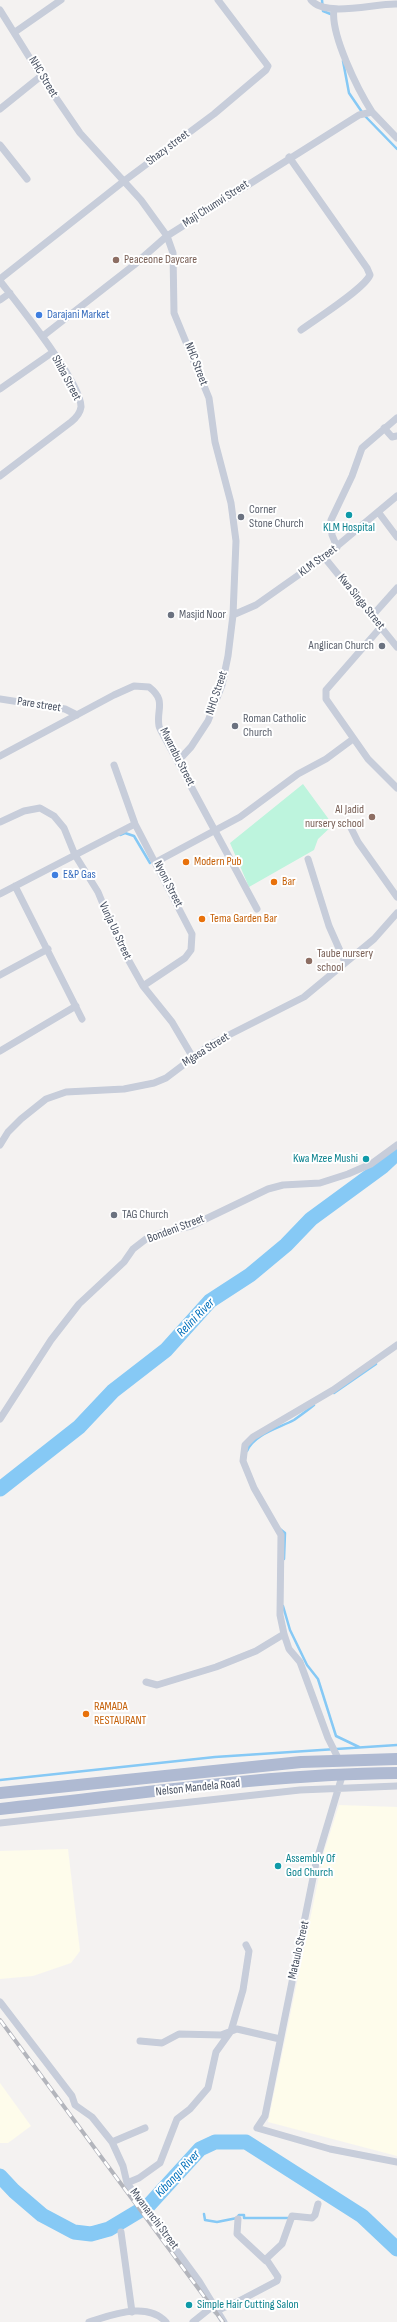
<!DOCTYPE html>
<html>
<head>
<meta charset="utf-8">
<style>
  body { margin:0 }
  canvas { display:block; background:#f4f2f1 }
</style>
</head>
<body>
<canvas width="397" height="2322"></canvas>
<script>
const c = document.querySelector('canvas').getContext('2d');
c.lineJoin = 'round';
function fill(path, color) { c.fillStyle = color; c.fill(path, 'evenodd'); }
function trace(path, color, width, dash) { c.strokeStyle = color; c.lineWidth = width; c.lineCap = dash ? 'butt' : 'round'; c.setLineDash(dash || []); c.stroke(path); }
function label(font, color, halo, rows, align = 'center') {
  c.font = font + ' "Sofia Sans Condensed",sans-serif'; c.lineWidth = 4; c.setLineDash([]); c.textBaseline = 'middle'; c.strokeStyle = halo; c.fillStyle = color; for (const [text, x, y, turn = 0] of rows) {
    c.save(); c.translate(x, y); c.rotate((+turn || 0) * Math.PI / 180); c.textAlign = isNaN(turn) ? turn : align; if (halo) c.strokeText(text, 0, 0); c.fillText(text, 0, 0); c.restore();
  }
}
fill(new Path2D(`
  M339,1805L397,1807V2156L268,2122L324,1852Z
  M68,1849L80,1951L71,1963L33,1976L0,1979V1851Z
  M0,2083L31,2126L8,2143H0Z`), '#fefceb');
fill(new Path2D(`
  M303,784L333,825L318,839L314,850L249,887L230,843Z`), '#bdf4dd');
trace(new Path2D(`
  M322,0L323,11L333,15
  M343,61L349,93L364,115L397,149
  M120,835L125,833L134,836L150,863
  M334,1393L376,1364
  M247,1451C254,1434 279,1428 294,1420C301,1415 308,1410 314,1405
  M280,1529L285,1533L284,1559
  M283,1606L290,1630L307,1665L318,1679L336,1736L359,1747
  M0,1780L215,1757L397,1745
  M204,2214L205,2220L217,2222L237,2218L239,2215H244V2218H290`), '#86c9f5', 2.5);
trace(new Path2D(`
  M0,1489L79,1427L113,1391L166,1350L210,1301L250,1275L286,1245L311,1219L382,1167L397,1153
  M0,2176L14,2191L42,2215L74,2232L91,2234L109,2229L149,2205L200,2149L215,2142H246L362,2216L397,2249`), '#86c9f5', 15);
trace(new Path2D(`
  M311,0C326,18 375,3 397,4
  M334,9C330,34 358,90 372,112
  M0,10L41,76L80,133L141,200L167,236L173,253L174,313L209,398L215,442L231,503L236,541L233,615L228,656L222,685L208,721L191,747L178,761
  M15,32L61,0
  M0,109L41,76
  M0,145L27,179
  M289,157L367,268L370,275C364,289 316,319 301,330
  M0,279L124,181L214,114L266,70L268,66L265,62L218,0
  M0,281C17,303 82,383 81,407C80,414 76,418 71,422L0,476
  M0,300L10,293
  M43,336L134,265L167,236L359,115L372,112L397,138
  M0,389L53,352
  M384,428L392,437L397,436
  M379,513L397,537
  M337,547L332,535L331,520L352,476L362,448L397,418
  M324,557L397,647
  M233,615L256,605L324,557L397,496
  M372,616L397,588
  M381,627L326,690V699L368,759L397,788
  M0,699L65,709L77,715
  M0,756L114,695L134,686L149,687C167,701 156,709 159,726C160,730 163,734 165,738L257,909
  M114,765L135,824L192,934L191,950L185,958L143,986
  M0,822L24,811L40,808L54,816L64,828L75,855L98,892L117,938L129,961L143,986L172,1022L192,1056
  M348,822L358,842L397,897
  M308,859L329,926L345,962
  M156,862L240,817L298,774L326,759L353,739
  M15,886L82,1019
  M0,894L135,824
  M0,975L48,949
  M0,1051L76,1006
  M0,1145L8,1132L21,1119L46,1099L66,1092L124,1089L154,1083L166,1078L211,1044L304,997L374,939L397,913
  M0,1419L51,1340L79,1304L124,1262L133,1249L146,1239L161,1233L191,1226L268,1189L283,1185L320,1183L348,1174L371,1164L397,1145
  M146,1682L157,1685L216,1667L256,1651L284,1634
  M339,1760L328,1738L300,1662L289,1649L284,1634L280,1615L281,1535L254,1488L243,1461L245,1445L253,1437L333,1390L397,1345
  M343,1773L316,1863L265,2116L257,2128L330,2149L397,2162
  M0,1823L300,1790L397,1786
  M0,2002L72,2096L75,2105L92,2117L112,2142L123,2166L127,2183L199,2281L224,2322
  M140,2041L162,2043L179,2034L221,2035L237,2029L280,2039
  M112,2142L145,2128
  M127,2183L139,2178L160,2163L177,2119L190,2109L208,2088L216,2052L231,2031L243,1990L249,1951L246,1945
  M238,2219L237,2234L266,2261
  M121,2232L132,2312
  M216,2311L239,2301L277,2281L278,2277L266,2259L282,2244L292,2216L312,2218L315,2215L318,2204
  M89,2322C112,2315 147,2301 166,2322
  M193,2322L213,2306`), '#c7cdda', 7);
trace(new Path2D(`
  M0,1793L301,1762L397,1759
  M0,1809C131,1795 265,1774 397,1773`), '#afbad2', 12);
const rail = new Path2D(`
  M0,2020L223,2322`);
trace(rail, '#b3b5bc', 4);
trace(rail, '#fff', 2.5, [8]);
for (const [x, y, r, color] of [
  [116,260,4,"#8d6e63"],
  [39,315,4,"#3f7fe0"],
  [349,515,4,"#0f9aa8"],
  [241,517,4,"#6b7280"],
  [171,615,4,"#6b7280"],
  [382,646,4,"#6b7280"],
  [235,726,4,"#6b7280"],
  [372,817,4,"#8d6e63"],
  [186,862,4,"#e8710a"],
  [55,875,4,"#3f7fe0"],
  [274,882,4,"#e8710a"],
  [202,919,4,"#e8710a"],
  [309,961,4,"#8d6e63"],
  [366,1159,4,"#0f9aa8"],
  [114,1215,4,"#6b7280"],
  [86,1714,4,"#e8710a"],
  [278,1866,4,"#0f9aa8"],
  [189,2305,4,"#0f9aa8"]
]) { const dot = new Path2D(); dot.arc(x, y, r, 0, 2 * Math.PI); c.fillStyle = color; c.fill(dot); trace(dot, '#fff', 1.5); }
label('12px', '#475061', '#fff', [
  ["NHC Street",43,77,59],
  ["Shazy street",168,148,-37],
  ["Maji Chumvi Street",216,204,-33],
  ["NHC Street",196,364,69],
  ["Shiba Street",66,378,62],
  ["KLM Street",318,561,-36],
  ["Kwa Singa Street",361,602,51],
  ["NHC Street",217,693,-72],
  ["Pare street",39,705,9],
  ["Mwarabu Street",177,757,63],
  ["Nyoni Street",168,884,63],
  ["Vunja Ua Street",115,931,65],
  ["Mgasa Street",206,1050,-32],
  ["Bondeni Street",176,1229,-21],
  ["Nelson Mandela Road",198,1788,-6],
  ["Mataulo Street",299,1950,-77],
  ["Mwananchi Street",154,2219,53]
]);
label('12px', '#785e54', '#fff', [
  ["Peaceone Daycare",124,260],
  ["Al Jadid",364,810,"right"],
  ["nursery school",364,824,"right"],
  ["Taube nursery",317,954],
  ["school",317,968]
], 'left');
label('12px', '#366cbe', '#fff', [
  ["Darajani Market",47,315],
  ["E&P Gas",63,875]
], 'left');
label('12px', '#5b616d', '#fff', [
  ["Corner",249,510],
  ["Stone Church",249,524],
  ["Masjid Noor",179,615],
  ["Anglican Church",374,646,"right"],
  ["Roman Catholic",243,719],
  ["Church",243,733],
  ["TAG Church",122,1215]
], 'left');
label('12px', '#0d838f', '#fff', [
  ["KLM Hospital",349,528,"center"],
  ["Kwa Mzee Mushi",358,1159,"right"],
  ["Assembly Of",286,1859],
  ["God Church",286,1873],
  ["Simple Hair Cutting Salon",197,2305]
], 'left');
label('12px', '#c56008', '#fff', [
  ["Modern Pub",194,862],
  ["Bar",282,882],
  ["Tema Garden Bar",210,919],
  ["RAMADA",94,1707],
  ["RESTAURANT",94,1721]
], 'left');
label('italic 13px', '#0070bb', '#fff', [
  ["Relini River",196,1318,-46],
  ["Kibangu River",178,2174,-47]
]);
</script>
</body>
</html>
